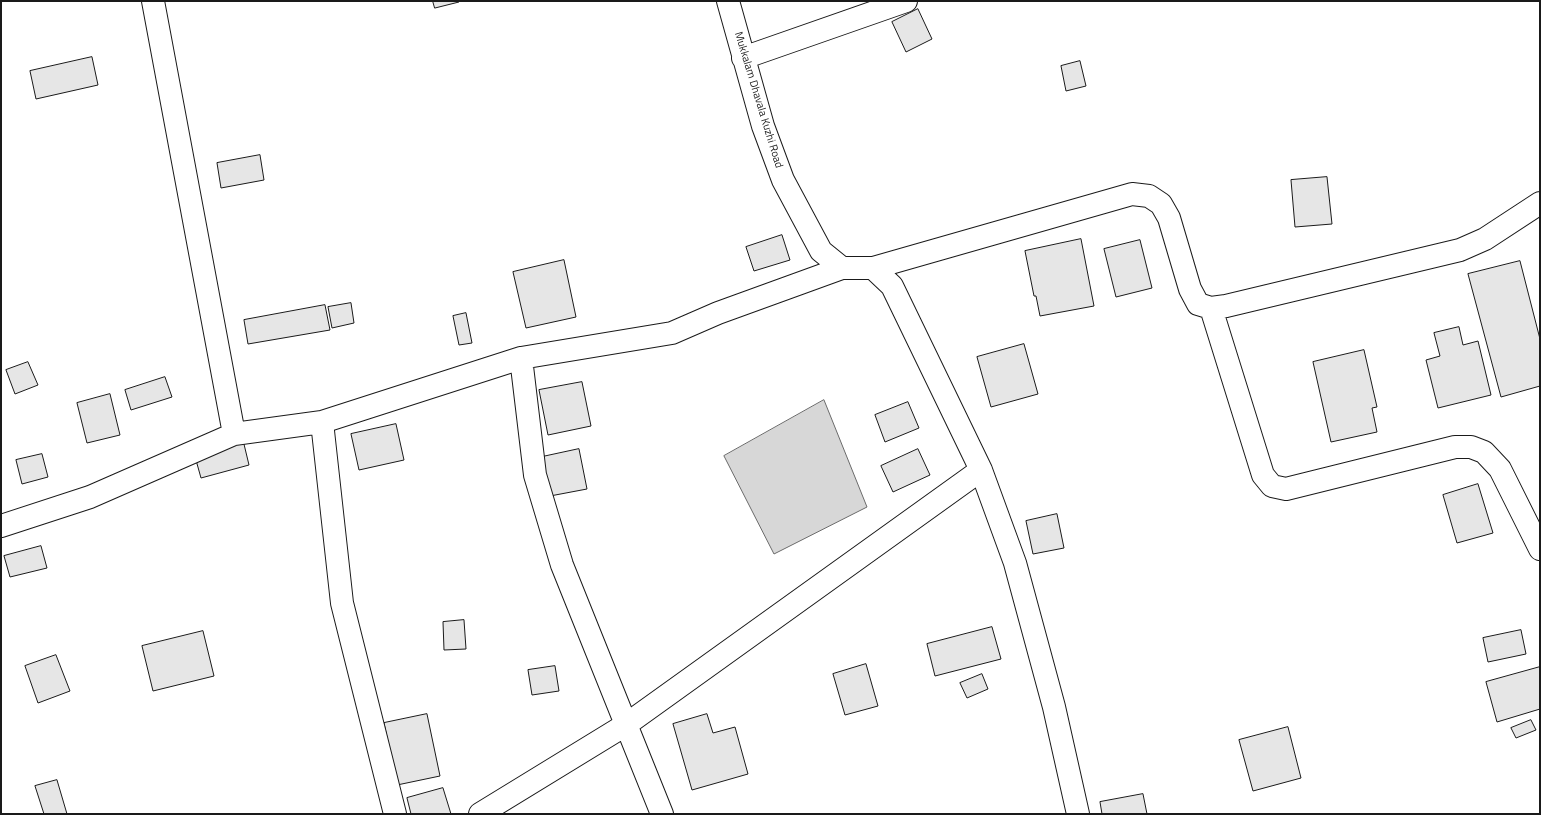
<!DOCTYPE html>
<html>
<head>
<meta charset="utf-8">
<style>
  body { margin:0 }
  #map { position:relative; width:1541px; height:815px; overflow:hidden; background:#fff; font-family:"Titillium Web",sans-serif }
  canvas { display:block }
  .frame { position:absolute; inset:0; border:2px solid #1a1a1a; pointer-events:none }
</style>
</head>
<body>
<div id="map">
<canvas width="1541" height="815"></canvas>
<div class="frame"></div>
</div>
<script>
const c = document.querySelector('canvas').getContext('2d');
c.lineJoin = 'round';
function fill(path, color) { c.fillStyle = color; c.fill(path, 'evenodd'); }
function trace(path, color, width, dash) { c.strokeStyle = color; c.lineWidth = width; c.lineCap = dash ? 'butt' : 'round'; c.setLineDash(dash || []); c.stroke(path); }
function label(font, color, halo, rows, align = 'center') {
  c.font = font + ' "Titillium Web",sans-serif'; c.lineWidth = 3; c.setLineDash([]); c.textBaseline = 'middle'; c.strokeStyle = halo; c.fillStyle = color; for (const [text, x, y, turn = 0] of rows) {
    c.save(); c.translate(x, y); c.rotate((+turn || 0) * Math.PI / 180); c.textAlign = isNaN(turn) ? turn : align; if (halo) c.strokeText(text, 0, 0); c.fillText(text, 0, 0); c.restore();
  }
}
const water = new Path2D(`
  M824,400L867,507L774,554L724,456Z`);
fill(water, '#d7d7d7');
trace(water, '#6a6a6a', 1);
const building = new Path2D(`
  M433,1H459V2L435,8Z
  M918,9L932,39L906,52L892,22Z
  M92,57L98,85L36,99L30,71Z
  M1080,61L1086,86L1066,91L1061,66Z
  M260,155L264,180L221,188L217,163Z
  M1327,177L1332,224L1295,227L1291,180Z
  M782,235L790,260L754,271L746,247Z
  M1081,239L1094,306L1040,316L1036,296H1034L1025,251Z
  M1140,240L1152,288L1116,297L1104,249Z
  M564,260L576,317L526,328L513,272Z
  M1520,261L1540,339V386L1501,397L1468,274Z
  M351,303L354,323L332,328L328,307Z
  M325,305L330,330L248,344L244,320Z
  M466,313L472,343L459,345L453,316Z
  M1459,327L1463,345L1478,341L1491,395L1438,408L1426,360L1440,356L1434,333Z
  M1024,344L1038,394L991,407L977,357Z
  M1364,350L1377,407L1372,408L1377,432L1331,442L1313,362Z
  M28,362L38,385L15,394L6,370Z
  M165,377L172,397L131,410L125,390Z
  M582,382L591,426L548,435L539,390Z
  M110,394L120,435L87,443L77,403Z
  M908,402L919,428L885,442L875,415Z
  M396,424L404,460L359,470L351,434Z
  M243,440L249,465L201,478L194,453Z
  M579,449L587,489L550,496L542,457Z
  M918,449L930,475L893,492L881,466Z
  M42,454L48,477L22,484L16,460Z
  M1478,484L1493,533L1457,543L1443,495Z
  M1057,514L1064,548L1033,554L1026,521Z
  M41,546L47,568L10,577L4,556Z
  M464,620L466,649L444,650L443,622Z
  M992,627L1001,659L935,676L927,644Z
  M1521,630L1526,654L1488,662L1483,638Z
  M203,631L214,676L153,691L142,646Z
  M56,655L70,691L38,703L25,666Z
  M866,664L878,706L845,715L833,674Z
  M555,666L559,691L532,695L528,670Z
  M1540,667V709L1497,722L1486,682Z
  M982,674L988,689L967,698L960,683Z
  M427,714L440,776L397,785L384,723Z
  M707,714L713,733L735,727L748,774L692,790L673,724Z
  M1531,720L1536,730L1516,738L1511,728Z
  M1288,727L1301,778L1253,791L1239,740Z
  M57,780L67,814H44L35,786Z
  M443,788L451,814H411L407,798Z
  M1143,794L1147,814H1102L1100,802Z`);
fill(building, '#e6e6e6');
trace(building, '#1a1a1a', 1);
const street = new Path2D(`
  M153,1L234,434
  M728,1L763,126L783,180L821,251L842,268H873L1132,194L1149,196L1161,204L1169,218L1190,289L1198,304L1211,308L1226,306L1460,250L1485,239L1540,203
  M743,58L906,1
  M873,268L892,286L981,470L1015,563L1054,707L1078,814
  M1211,308L1263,475L1272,486L1286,489L1455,447H1471L1484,452L1500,469L1540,549
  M521,358L535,475L562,565L662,814
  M322,422L342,603L395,814
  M1,526L90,497L234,434L322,422L521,358L672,333L718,313L842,268
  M480,814L627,724L981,470`);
trace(street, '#1a1a1a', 24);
trace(street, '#fff', 22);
label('11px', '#1a1a1a', '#fff', [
  ["Mukkalam Dhavala Kuzhi Road",758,100,73]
]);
</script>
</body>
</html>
